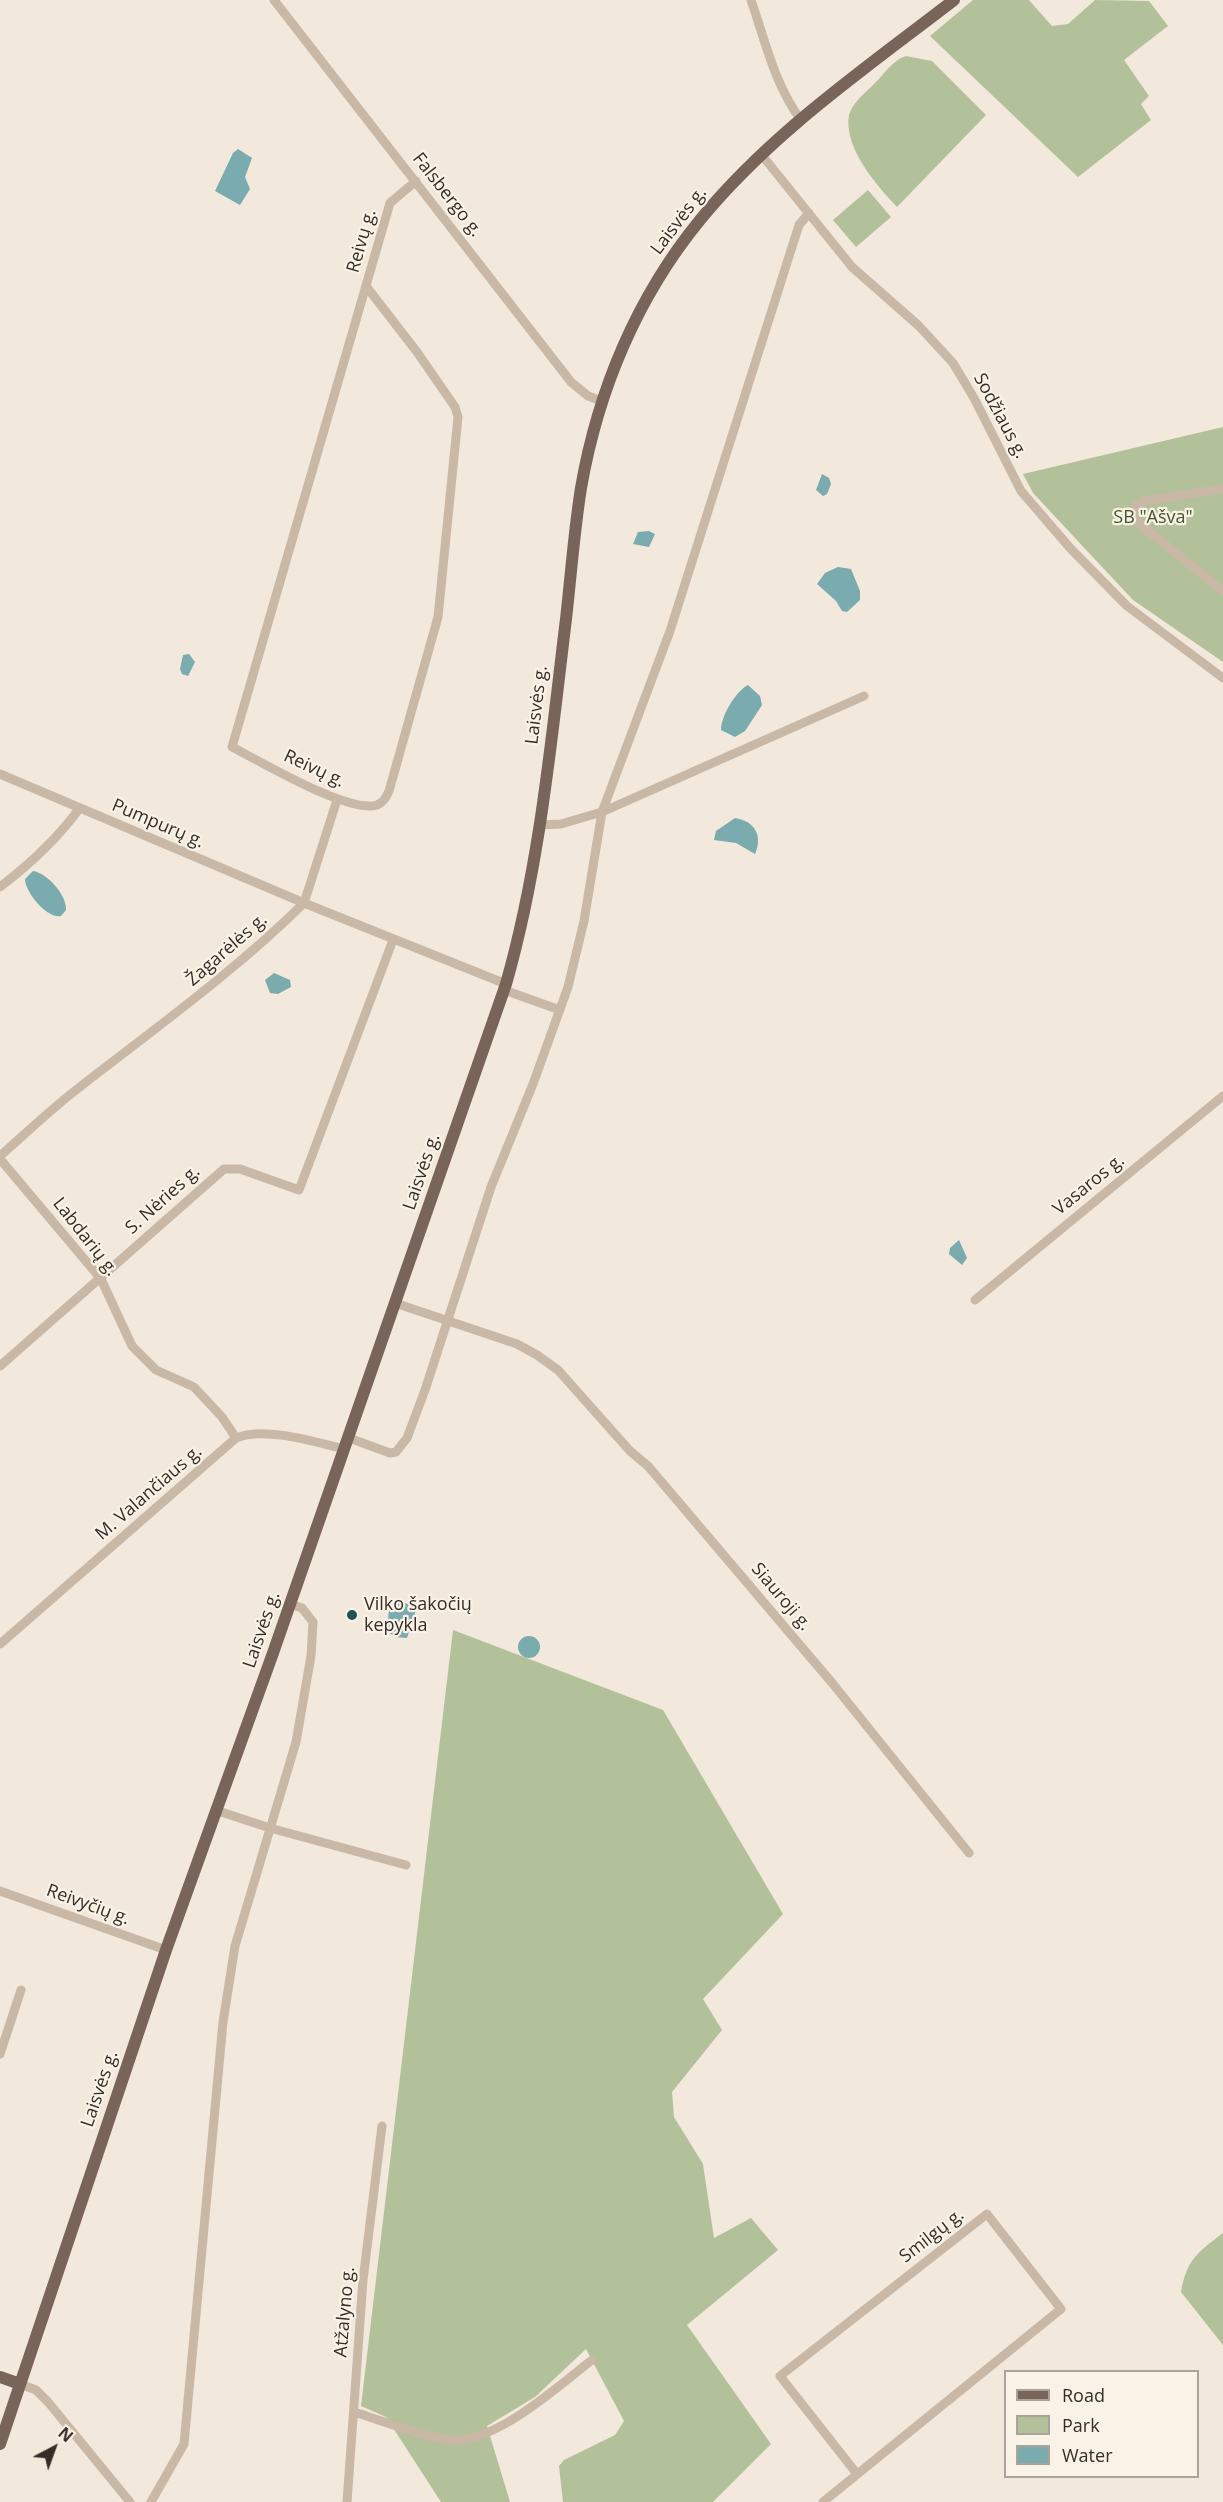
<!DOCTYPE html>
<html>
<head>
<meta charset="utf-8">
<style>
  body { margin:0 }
  #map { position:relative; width:1223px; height:2502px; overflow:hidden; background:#f2e8db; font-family:"Open Sans",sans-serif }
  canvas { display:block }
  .legend { position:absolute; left:1004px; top:2370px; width:195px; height:108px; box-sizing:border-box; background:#f9f2e7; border:2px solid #aba39b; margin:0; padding:8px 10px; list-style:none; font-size:18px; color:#362d28 }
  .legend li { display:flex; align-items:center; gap:12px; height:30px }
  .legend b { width:30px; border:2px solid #aba39b }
  .north { position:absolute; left:24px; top:2418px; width:60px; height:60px; -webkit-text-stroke:4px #f9f2e7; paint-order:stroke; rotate:41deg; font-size:16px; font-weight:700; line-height:24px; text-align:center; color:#362d28 }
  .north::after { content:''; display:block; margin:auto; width:21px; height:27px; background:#362d28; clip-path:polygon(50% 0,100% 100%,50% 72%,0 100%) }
</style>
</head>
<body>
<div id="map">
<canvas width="1223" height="2502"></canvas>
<ul class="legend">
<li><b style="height:8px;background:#786458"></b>Road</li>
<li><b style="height:16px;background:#b3c19b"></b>Park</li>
<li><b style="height:16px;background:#7aabaf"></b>Water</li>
</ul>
<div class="north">N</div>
</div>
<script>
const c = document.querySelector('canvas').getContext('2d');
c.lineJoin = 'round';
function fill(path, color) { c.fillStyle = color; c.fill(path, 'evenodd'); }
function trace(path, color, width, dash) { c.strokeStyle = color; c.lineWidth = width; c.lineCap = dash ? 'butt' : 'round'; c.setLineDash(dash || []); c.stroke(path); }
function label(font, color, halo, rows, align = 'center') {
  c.font = font + ' "Open Sans",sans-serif'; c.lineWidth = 4.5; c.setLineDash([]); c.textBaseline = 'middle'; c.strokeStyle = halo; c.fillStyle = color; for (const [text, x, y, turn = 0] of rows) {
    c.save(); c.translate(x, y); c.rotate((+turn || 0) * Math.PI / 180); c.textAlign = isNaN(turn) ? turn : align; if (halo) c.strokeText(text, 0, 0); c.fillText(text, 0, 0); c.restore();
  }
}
fill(new Path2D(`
  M973,0H1029L1052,26L1068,24L1095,0L1149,1L1168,26L1124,60L1149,96L1141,104L1151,120L1078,177L930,36Z
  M906,56L932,61L986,115L897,207C877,186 843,147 849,115C852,103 867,91 875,83C884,74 894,59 906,56Z
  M868,190L891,217L856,247L833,220Z
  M1223,427V662L1133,600L1033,493L1023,474Z
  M453,1630L663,1710L783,1914L703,1999L722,2030L672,2092L674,2117L703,2164L714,2238L751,2218L778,2250L687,2325L771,2444L713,2502H563L559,2466L564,2460L615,2435L624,2421L586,2349L535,2397L487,2426L510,2502H441L386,2417L361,2406Z
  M1223,2233V2345L1181,2292C1187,2259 1197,2253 1223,2233Z`), '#b3c19b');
fill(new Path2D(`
  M238,149L252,158L245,177L250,189L240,205L215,191L233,153Z
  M822,474L829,478L831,484L827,494L823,496L816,490Z
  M649,531L655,534L649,547L633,544L638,532Z
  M838,567L851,569L860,591V600L847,612L842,611L836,601L817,584L825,573Z
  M189,654L195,662L188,676L182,674L180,669L183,655Z
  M748,685L760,696L762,705L745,731L735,737L721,730C721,716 736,691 748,685Z
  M735,818C755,821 763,836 755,854L736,843L714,840L716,831Z
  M33,871C47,873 67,895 66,910L61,916C47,919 25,892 25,879Z
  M274,973L290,980L291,987L278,994L270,993L265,980Z
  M959,1240L967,1258L962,1265L949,1254L950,1248Z
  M393,1599L417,1607L407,1638L395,1637L387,1631L389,1609Z
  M518 1647a11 11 0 1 1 22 0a11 11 0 1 1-22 0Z`), '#7aabaf');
trace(new Path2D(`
  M274,0L571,382L588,396L602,401
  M751,0C765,40 775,86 801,120
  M761,154L852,267L919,326L953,363L974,398L1021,491L1071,549L1127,606L1223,678
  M366,286L417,352L455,407L458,417L438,617L389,791C386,797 384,802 377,805C348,814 260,761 232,747L390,203L416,181
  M1223,489L1143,501L1131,510L1136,521L1223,591
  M0,774L304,903L337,800
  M540,825L561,824L602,812L864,696
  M0,887C30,864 57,839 79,809
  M504,990L560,1010
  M0,1156C25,1134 49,1111 76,1090C154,1029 233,973 304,903L506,984
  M0,1159L101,1279L132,1346L156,1370L194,1387L222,1417L236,1438
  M975,1300L1223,1096
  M395,1303L517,1344L537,1355L558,1370L630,1451L648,1466L833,1684L969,1853
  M0,1366L224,1169H240L299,1190L393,940
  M349,1438L390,1453L396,1452L407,1438L425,1390L491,1187L533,1084L568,987L584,921L602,812L670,631L799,225L809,213
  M0,1644L236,1438C264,1426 316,1442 344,1449
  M215,1810L270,1828L406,1865
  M0,1891L166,1950
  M0,2054L21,1990
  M20,2384L36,2390L48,2402L130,2502
  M354,2412C380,2420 425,2438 451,2440C495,2444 558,2386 592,2360
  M151,2502L184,2444L223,2022L235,1946L296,1742L311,1656L313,1622L302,1608L290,1604
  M347,2502L363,2280L382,2126
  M823,2502L1061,2309L987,2214L780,2376L857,2474`), '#cab8a7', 9);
trace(new Path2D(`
  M0,2377L20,2384
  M0,2444L166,1950L273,1653L506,984C540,865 551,741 566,619C571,575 574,532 581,488C598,390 637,297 700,220C771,133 866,68 954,0`), '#786458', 12);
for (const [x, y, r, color] of [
  [352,1615,6,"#1d5258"]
]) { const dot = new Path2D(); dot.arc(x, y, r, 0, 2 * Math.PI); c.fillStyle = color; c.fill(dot); trace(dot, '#f9f2e7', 2); }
label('18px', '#362d28', '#f9f2e7', [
  ["Falsbergo g.",447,195,52],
  ["Laisvės g.",679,221,-53],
  ["Reivų g.",362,241,-74],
  ["Sodžiaus g.",1000,416,62],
  ["Laisvės g.",537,705,-83],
  ["Reivų g.",314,769,25],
  ["Pumpurų g.",158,824,23],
  ["Žagarėlės g.",227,950,-41],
  ["Laisvės g.",422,1172,-71],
  ["Vasaros g.",1089,1185,-39],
  ["S. Nėries g.",163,1200,-42],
  ["Labdarių g.",85,1237,52],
  ["M. Valančiaus g.",149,1493,-41],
  ["Siauroji g.",781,1597,50],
  ["Laisvės g.",262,1630,-71],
  ["Reivyčių g.",88,1905,20],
  ["Laisvės g.",100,2089,-71],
  ["Smilgų g.",932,2236,-38],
  ["Atžalyno g.",345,2312,-85]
]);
label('18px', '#44552b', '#f9f2e7', [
  ["SB \"Ašva\"",1153,518]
]);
label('18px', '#362d28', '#f9f2e7', [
  ["Vilko šakočių",364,1605],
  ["kepykla",364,1626]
], 'left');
</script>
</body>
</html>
